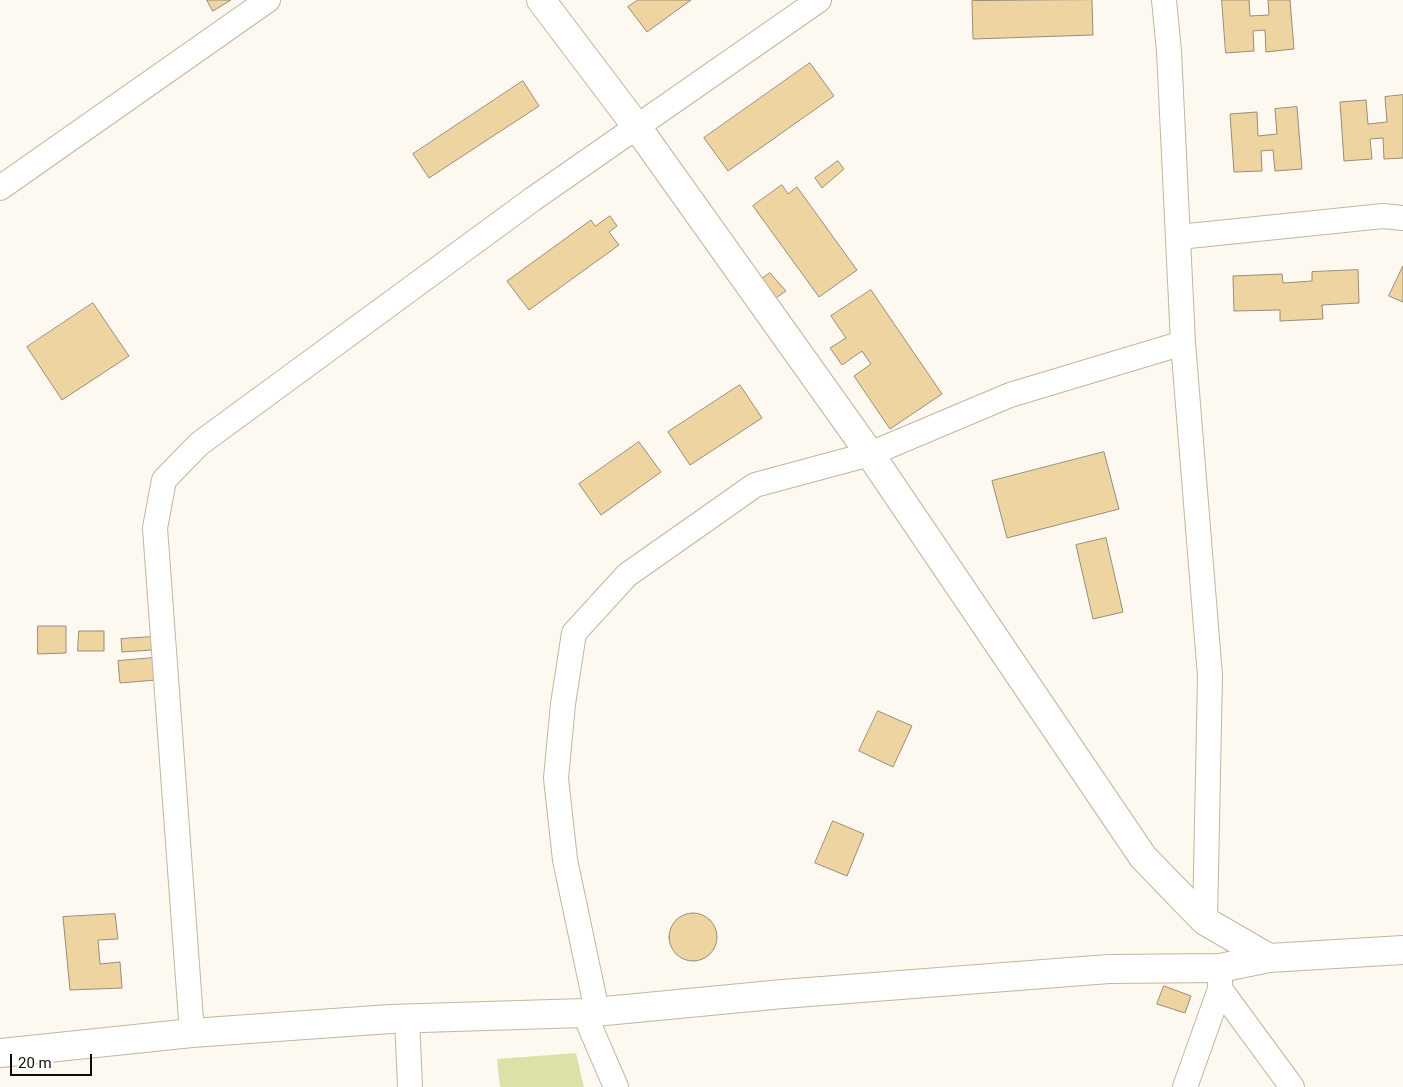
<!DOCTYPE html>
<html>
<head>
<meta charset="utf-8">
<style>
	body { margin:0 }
	#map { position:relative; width:1403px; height:1087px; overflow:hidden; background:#fef9f0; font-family:Roboto,sans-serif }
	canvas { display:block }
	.scale { position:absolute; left:10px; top:1054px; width:82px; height:22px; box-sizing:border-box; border:2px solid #110d06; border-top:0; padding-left:6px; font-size:15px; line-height:18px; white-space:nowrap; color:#110d06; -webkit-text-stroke:4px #fff; paint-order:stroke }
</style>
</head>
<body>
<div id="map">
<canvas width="1403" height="1087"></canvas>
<div class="scale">20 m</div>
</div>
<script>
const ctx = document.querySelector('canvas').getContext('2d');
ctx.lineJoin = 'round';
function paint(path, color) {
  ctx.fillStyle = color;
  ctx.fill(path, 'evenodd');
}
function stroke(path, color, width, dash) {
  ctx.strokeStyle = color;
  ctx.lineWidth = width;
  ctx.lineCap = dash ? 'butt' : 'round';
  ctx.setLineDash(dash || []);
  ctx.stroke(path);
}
const green = new Path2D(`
	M 576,1053 L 584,1087 L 500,1087 L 497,1059 Z`);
const building = new Path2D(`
	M 207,0 L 231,0 L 213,11 Z
	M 638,0 L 691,0 L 647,32 L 628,7 Z
	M 1092,0 L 1093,35 L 973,39 L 972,1 Z
	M 1222,0 L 1249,0 L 1250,16 L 1269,15 L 1268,0 L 1290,0 L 1294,49 L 1266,52 L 1265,30 L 1253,31 L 1254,51 L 1226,53 Z
	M 810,63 L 834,96 L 728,171 L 704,138 Z
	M 523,81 L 539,106 L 429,178 L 413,154 Z
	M 1403,95 L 1403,158 L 1384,159 L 1383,138 L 1370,139 L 1372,159 L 1344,161 L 1340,102 L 1366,100 L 1368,124 L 1387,122 L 1385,97 Z
	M 1297,107 L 1302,169 L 1275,171 L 1273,150 L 1261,151 L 1262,171 L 1234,172 L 1230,114 L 1257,112 L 1258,136 L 1277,134 L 1275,109 Z
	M 838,161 L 844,169 L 822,188 L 815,178 Z
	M 782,185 L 788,194 L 797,187 L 857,270 L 819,297 L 753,206 Z
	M 610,216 L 617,226 L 609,232 L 619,245 L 529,310 L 507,281 L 591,220 L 595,226 Z
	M 1403,266 L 1403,302 L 1389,296 Z
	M 1358,270 L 1359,303 L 1322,305 L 1323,319 L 1280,321 L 1280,310 L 1234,311 L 1233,276 L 1282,274 L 1283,283 L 1312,281 L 1312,272 Z
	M 770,273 L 786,291 L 773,300 L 759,281 Z
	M 871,290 L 942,394 L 890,429 L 854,376 L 871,364 L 862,351 L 842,365 L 830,348 L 846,338 L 831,316 Z
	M 93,303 L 129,356 L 62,400 L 27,347 Z
	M 740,385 L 762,418 L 690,465 L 668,432 Z
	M 639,442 L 661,472 L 601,515 L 579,484 Z
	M 1104,452 L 1119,509 L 1007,538 L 992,481 Z
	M 1106,538 L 1123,612 L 1093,619 L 1076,545 Z
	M 38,626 L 66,626 L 66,653 L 38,654 Z
	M 79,631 L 104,631 L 104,651 L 78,651 Z
	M 152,637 L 152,650 L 122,652 L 121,639 Z
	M 154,658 L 156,680 L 120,683 L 118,661 Z
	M 878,711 L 912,726 L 893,767 L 859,751 Z
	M 833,821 L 864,834 L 847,876 L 815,863 Z
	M669 937a24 24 0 1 1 48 0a24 24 0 1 1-48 0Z
	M 115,914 L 118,939 L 98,940 L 100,964 L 120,962 L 122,988 L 70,990 L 63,917 Z
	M 1164,986 L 1191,996 L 1185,1013 L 1157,1004 Z`);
const street = new Path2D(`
	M 1164,0 L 1169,51 L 1183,343 L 1210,676 L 1205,921
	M 0,188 L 268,0
	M 1179,237 L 1383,216 L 1403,218
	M 1220,989 L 1292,1087
	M 597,1011 L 565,860 L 556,778 L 563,704 L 574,633 L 627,575 L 755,485 L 870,454 L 1010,395 L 1183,343
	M 584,1013 L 616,1087
	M 407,1019 L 410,1087
	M 192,1033 L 155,528 L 164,480 L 199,444 L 533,199 L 819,0
	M 1185,1087 L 1220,989 L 1220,968`);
const secondary = new Path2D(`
	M 541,0 L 637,127 L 870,454 L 1143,857 L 1205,921 L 1269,958
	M 0,1053 L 192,1033 L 390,1019 L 584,1013 L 783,994 L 1109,969 L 1220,968 L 1269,958 L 1403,950`);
paint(green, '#dce1aa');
paint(building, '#eed4a1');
stroke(building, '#988d78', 1);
stroke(street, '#c1b6a0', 26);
stroke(secondary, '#c1b6a0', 30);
stroke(street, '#fff', 24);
stroke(secondary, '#fff', 28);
</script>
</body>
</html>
